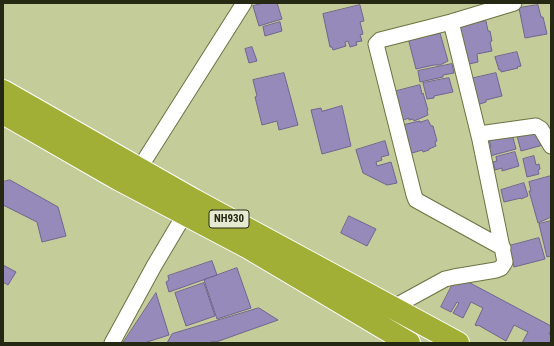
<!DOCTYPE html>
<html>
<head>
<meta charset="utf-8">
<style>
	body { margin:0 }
	#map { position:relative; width:554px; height:346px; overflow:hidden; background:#c4cc99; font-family:"Roboto Condensed",sans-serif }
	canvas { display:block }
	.frame { position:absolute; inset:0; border:4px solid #252813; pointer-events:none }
</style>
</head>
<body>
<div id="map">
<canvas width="554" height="346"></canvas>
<div class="frame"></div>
</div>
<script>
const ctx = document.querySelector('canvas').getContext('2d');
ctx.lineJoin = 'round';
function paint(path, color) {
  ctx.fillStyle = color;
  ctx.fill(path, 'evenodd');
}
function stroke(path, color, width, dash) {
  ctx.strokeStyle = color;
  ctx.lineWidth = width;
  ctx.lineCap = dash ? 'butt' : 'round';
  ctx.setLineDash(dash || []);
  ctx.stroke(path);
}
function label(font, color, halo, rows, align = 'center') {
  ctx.font = font + ' "Roboto Condensed",sans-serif';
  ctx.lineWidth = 4;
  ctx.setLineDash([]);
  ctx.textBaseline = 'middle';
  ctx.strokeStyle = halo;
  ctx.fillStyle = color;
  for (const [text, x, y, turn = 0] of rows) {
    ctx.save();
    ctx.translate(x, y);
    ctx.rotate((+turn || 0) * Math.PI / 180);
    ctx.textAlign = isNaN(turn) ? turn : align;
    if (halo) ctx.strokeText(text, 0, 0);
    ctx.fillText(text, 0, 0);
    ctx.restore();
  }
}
const building = new Path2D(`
	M 264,3 L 277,3 L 282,19 L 259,26 L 253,6 Z
	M 360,5 L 364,21 L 360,22 L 363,34 L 360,35 L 362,41 L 356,42 L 357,45 L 350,47 L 348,41 L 345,42 L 346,46 L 333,50 L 332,47 L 330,47 L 323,14 Z
	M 538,5 L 541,17 L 543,17 L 547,34 L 525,38 L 519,8 Z
	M 486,21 L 488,31 L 490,31 L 492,41 L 490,42 L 492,51 L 477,54 L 478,62 L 465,65 L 456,27 Z
	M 280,22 L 282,31 L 265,36 L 263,27 Z
	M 432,32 L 432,35 L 440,33 L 448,61 L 440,65 L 434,65 L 416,69 L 408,38 L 421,34 L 422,37 L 425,36 L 424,33 Z
	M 252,47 L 257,61 L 249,63 L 245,49 Z
	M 517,52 L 521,66 L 517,67 L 518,68 L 501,72 L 501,70 L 499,70 L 495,57 Z
	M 452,64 L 454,73 L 443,75 L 443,77 L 420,82 L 418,71 Z
	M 284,73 L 298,125 L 279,130 L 277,121 L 262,125 L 255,97 L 257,96 L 253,80 Z
	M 496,73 L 502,96 L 486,100 L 486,102 L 477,105 L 470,79 Z
	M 449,78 L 453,92 L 434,96 L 434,98 L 427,99 L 423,83 Z
	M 420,85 L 422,94 L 423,93 L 428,110 L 427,111 L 428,115 L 414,121 L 413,119 L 409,120 L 409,118 L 401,121 L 393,92 Z
	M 342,106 L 351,146 L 322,154 L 311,110 L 321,108 L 322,111 Z
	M 428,120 L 431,126 L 433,126 L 437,141 L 435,142 L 436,146 L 429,149 L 429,150 L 423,152 L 422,150 L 409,154 L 402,125 L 420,121 L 420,122 Z
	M 539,131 L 543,145 L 521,151 L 517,136 Z
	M 512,134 L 516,149 L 490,156 L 488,148 L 491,147 L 489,140 Z
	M 385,141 L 389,155 L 381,157 L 382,160 L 376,162 L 377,166 L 391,162 L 397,183 L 387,185 L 363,173 L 356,150 Z
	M 515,152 L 519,166 L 502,171 L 502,168 L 495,170 L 493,162 L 497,161 L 496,157 Z
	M 534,156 L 536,165 L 539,164 L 540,169 L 538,170 L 539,174 L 527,177 L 523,159 Z
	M 551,176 L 551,217 L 538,223 L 529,191 L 531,191 L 529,182 Z
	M 10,180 L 58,207 L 66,236 L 42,242 L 37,222 L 3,205 L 3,182 Z
	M 524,183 L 528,196 L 521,199 L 521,198 L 504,202 L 501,190 Z
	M 349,216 L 376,229 L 367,246 L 341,233 Z
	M 551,221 L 551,256 L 547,257 L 539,224 Z
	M 539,238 L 545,259 L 514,267 L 509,246 Z
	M 212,261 L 217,275 L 169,292 L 166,282 L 169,280 L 168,276 Z
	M 3,265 L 16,272 L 8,285 L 3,282 Z
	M 237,268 L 251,308 L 217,319 L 204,280 Z
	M 457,276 L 551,326 L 551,330 L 549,334 L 551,335 L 551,340 L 549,343 L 522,343 L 528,332 L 514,325 L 506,341 L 478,325 L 477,326 L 475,325 L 483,308 L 471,302 L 463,318 L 453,313 L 459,303 L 457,302 L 451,312 L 441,307 Z
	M 204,283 L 215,316 L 186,326 L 175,293 Z
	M 156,293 L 169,335 L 144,343 L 123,343 Z
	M 259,308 L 278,320 L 216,342 L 215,341 L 208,343 L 167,343 L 172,334 Z`);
const minor = new Path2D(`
	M 479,134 L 536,126 L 541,129 L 551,146
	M 139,169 L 244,3
	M 503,248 L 416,200 L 414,195 L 376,44 L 380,40 L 451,22 L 514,3
	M 392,308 L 445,279 L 454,277 L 496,270 L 501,268 L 505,262 L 480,140 L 451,22
	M 112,343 L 154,266 L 189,207`);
const highway = new Path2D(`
	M 3,91 L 194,200 L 458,343
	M 3,113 L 118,179 L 249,248 L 409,343`);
const shields = [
	[229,219,40]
];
const shieldNames = [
	["NH930",229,219]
];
paint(building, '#958ab9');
stroke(building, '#706491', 1);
stroke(minor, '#6c7343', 17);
stroke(highway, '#fff', 24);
stroke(minor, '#fff', 15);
stroke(highway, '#a1af36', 22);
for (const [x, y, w] of shields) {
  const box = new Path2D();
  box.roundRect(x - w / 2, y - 9, w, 18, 3);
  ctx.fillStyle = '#e5ead0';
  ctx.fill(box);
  stroke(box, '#252813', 1);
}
label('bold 11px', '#252813', null, shieldNames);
</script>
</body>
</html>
